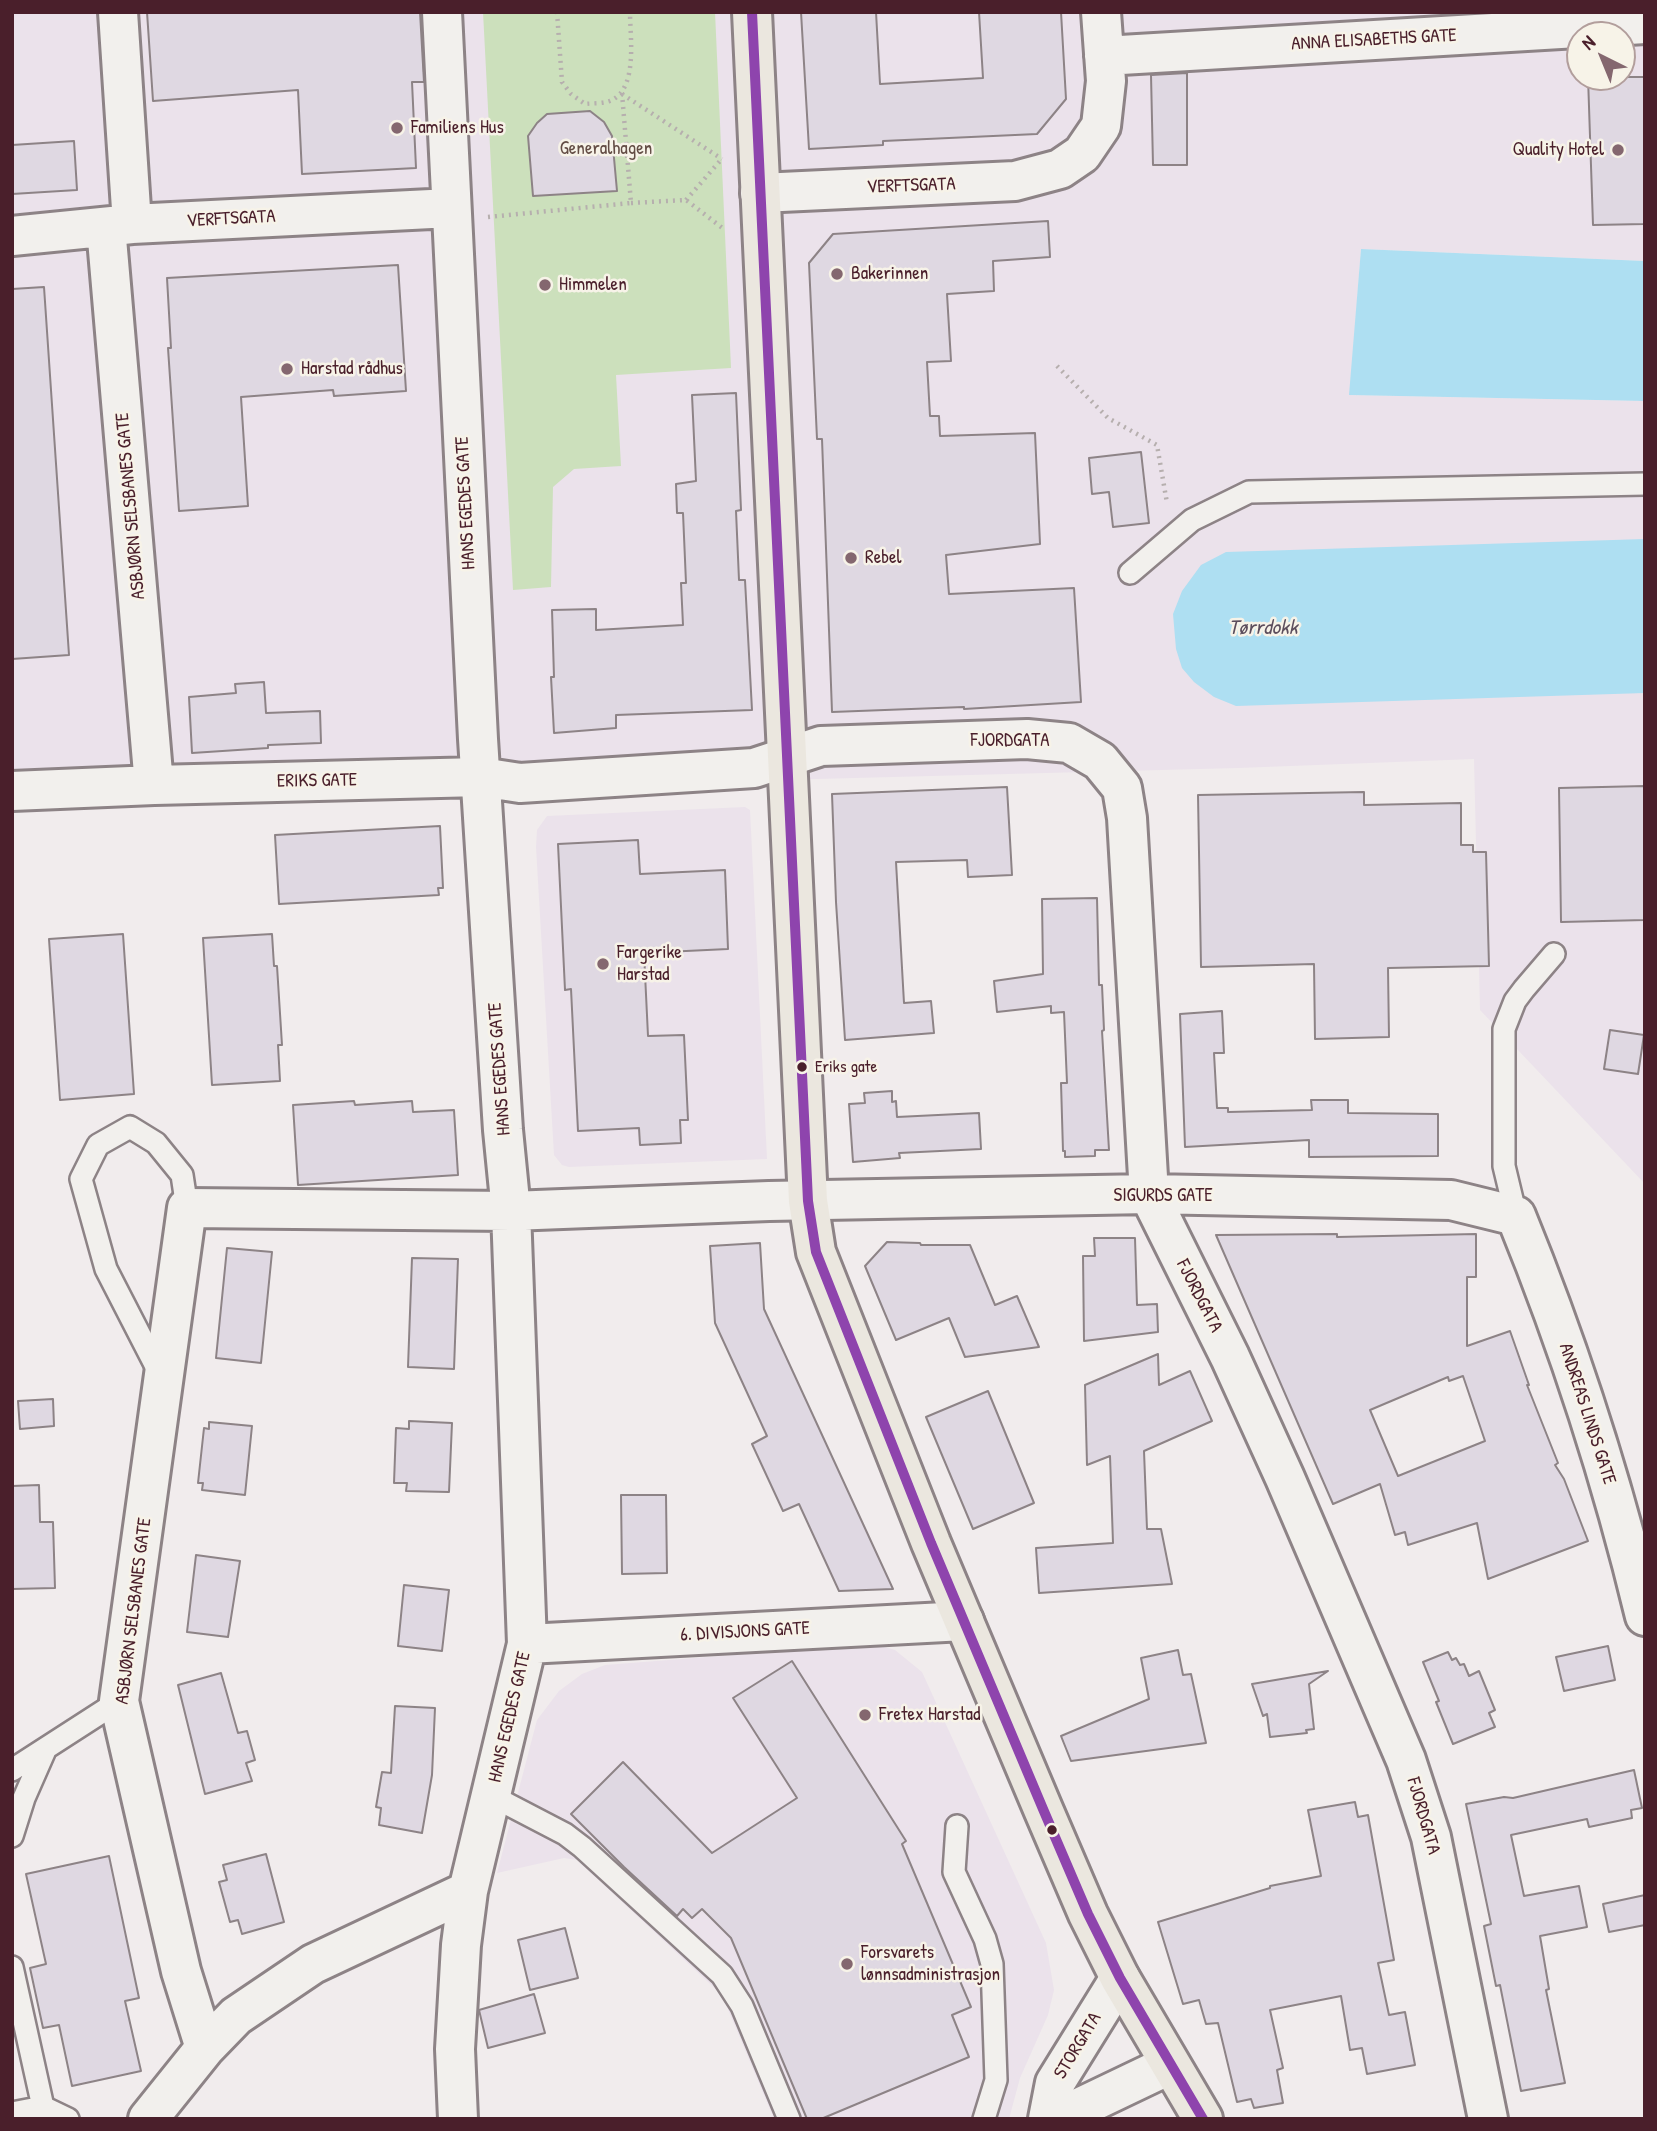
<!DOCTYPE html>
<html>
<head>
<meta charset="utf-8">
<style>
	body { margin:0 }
	#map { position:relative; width:1657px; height:2131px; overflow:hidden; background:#f1eced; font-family:"Patrick Hand",sans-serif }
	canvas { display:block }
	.frame { position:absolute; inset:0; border:14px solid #4a1f2b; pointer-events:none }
	.north { position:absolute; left:1566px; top:21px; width:70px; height:70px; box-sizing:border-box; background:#f7f3e8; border:2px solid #b29e9c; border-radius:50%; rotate:317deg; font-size:19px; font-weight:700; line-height:28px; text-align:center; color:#4a1f2b }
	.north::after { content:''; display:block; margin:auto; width:24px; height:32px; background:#84676f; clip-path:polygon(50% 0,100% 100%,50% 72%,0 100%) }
</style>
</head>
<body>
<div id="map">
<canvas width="1657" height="2131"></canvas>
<div class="frame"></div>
<div class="north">N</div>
</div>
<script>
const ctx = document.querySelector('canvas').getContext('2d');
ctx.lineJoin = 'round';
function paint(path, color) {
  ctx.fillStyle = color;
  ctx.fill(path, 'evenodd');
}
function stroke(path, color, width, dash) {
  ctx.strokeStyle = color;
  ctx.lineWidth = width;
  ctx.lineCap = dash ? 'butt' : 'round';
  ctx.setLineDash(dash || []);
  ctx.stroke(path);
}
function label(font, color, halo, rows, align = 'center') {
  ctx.font = font + ' "Patrick Hand",sans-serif';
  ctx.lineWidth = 5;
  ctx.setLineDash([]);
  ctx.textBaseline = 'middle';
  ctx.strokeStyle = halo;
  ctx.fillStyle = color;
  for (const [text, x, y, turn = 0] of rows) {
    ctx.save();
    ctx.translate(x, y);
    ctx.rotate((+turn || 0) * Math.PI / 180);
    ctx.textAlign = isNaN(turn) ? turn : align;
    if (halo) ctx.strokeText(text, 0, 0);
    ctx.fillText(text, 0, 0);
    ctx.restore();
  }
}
const built = new Path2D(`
	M 12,12 L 1645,12 L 1645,261 L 1361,249 L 1350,395 L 1645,401 L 1645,1184 L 1480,1010 L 1474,759 L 1238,768 L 12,800 ZM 1580,35 L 1622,35 L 1622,77 L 1580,77 Z
	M 745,807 L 750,810 L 767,1159 L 569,1167 L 562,1165 L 554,1155 L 536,847 L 537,830 L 547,816 Z
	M 874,1644 L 895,1650 L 922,1672 L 1046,1943 L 1054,1990 L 1048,2015 L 1020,2078 L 1009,2119 L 774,2119 L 722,1995 L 577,1860 L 564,1858 L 497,1873 L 537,1720 L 559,1691 L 582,1674 L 605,1665 Z`);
const green = new Path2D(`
	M 483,12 L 715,12 L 731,368 L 616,375 L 621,466 L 574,469 L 553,487 L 551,587 L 513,590 Z`);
const water = new Path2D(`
	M 1361,249 L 1645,261 L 1645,401 L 1349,395 Z
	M 1645,539 L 1645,693 L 1236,706 L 1214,697 L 1194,682 L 1182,668 L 1176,649 L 1173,614 L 1182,591 L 1201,565 L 1226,552 Z`);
const building = new Path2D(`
	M 147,12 L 420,12 L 424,82 L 412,82 L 416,168 L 302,174 L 298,90 L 153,101 Z
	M 801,12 L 876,12 L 880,84 L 983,78 L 979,12 L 1061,12 L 1066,99 L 1037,134 L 883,141 L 883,145 L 809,149 Z
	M 1187,73 L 1187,165 L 1153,165 L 1151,75 Z
	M 1588,77 L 1645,77 L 1645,224 L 1593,225 Z
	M 590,111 L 604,122 L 612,136 L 617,191 L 533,196 L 528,136 L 537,123 L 547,114 Z
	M 74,141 L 77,190 L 12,194 L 12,145 Z
	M 1048,221 L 1050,257 L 993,261 L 994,291 L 947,294 L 951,361 L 927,362 L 930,416 L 939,416 L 940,436 L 1035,433 L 1040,544 L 946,555 L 949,594 L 1074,588 L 1081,702 L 964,709 L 964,707 L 832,712 L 822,439 L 817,439 L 809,263 L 833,234 Z
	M 398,265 L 406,391 L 334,396 L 333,390 L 241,397 L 248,506 L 179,511 L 168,348 L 171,348 L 167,278 Z
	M 44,287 L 69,655 L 12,659 L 12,289 Z
	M 736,393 L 741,510 L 736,511 L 739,580 L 745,580 L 752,710 L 616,715 L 616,728 L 554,733 L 551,677 L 554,677 L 552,610 L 596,609 L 596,630 L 683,625 L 681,583 L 686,583 L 683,513 L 677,513 L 676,484 L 696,481 L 692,395 Z
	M 1141,452 L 1149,523 L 1113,527 L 1109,492 L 1092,494 L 1089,458 Z
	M 264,682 L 266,713 L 320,711 L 321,743 L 268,745 L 268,748 L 192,753 L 189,697 L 236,693 L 235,684 Z
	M 1645,786 L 1645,920 L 1561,922 L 1559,788 Z
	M 1007,787 L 1012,875 L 968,877 L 967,860 L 896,862 L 904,1003 L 931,1001 L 934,1033 L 845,1040 L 836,902 L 832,794 Z
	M 1364,792 L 1364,805 L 1461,803 L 1461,845 L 1473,845 L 1473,852 L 1486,852 L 1489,966 L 1388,968 L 1389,1037 L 1315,1039 L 1314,964 L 1201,967 L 1198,795 Z
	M 440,826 L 443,888 L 438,888 L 439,895 L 279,904 L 275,835 Z
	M 638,840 L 640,874 L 725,870 L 728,949 L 644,953 L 648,1036 L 684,1035 L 688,1120 L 680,1120 L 681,1143 L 640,1145 L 639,1128 L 578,1131 L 571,989 L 565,990 L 558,844 Z
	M 1097,898 L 1099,985 L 1102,985 L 1104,1030 L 1102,1031 L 1109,1150 L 1095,1150 L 1095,1156 L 1065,1157 L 1065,1151 L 1063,1151 L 1061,1083 L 1067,1083 L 1064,1012 L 1051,1013 L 1051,1006 L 997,1012 L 994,981 L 1043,974 L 1042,899 Z
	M 123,934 L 134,1094 L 60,1100 L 49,939 Z
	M 272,934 L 274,966 L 277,966 L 282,1045 L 278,1045 L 280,1081 L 212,1085 L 203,938 Z
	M 1222,1011 L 1224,1053 L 1214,1053 L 1217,1108 L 1228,1108 L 1228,1112 L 1312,1110 L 1311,1100 L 1348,1100 L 1348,1113 L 1438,1114 L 1438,1156 L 1309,1157 L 1309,1140 L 1185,1147 L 1180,1014 Z
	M 1610,1030 L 1644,1035 L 1638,1074 L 1604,1069 Z
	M 892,1091 L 892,1102 L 896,1101 L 897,1117 L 979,1113 L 981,1149 L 899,1153 L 900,1158 L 853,1162 L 849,1104 L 865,1103 L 864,1093 Z
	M 354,1101 L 355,1105 L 412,1101 L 413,1112 L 454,1110 L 458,1175 L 298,1185 L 293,1105 Z
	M 1337,1234 L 1337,1237 L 1476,1234 L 1476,1277 L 1467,1277 L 1467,1346 L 1510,1331 L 1529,1385 L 1527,1385 L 1558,1463 L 1555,1465 L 1564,1479 L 1588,1541 L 1488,1579 L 1477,1523 L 1408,1545 L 1405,1532 L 1395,1535 L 1380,1484 L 1333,1504 L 1216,1235 ZM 1463,1376 L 1485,1441 L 1398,1476 L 1370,1410 L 1448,1377 L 1449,1381 Z
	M 1094,1238 L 1135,1238 L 1137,1305 L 1157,1304 L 1158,1332 L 1084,1341 L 1083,1256 L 1095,1256 Z
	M 887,1242 L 920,1243 L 921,1245 L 970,1245 L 995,1305 L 1017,1296 L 1039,1347 L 965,1357 L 949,1318 L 896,1340 L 865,1266 Z
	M 760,1243 L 764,1309 L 893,1589 L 839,1591 L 799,1504 L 783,1511 L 752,1444 L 767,1436 L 715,1323 L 710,1246 Z
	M 227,1248 L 272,1252 L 261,1363 L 216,1358 Z
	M 412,1258 L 458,1259 L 454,1369 L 408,1367 Z
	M 1158,1354 L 1159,1385 L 1190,1371 L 1212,1421 L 1144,1451 L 1147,1529 L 1161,1529 L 1172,1584 L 1039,1593 L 1036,1548 L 1113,1543 L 1110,1456 L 1087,1465 L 1085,1385 Z
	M 988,1391 L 1034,1503 L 973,1529 L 926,1417 Z
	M 53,1399 L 54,1426 L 20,1429 L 18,1401 Z
	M 409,1421 L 452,1423 L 449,1492 L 406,1491 L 407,1483 L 394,1483 L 396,1428 L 409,1429 Z
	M 209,1422 L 252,1426 L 245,1495 L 202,1490 L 203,1483 L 198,1483 L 204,1428 L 209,1429 Z
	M 39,1485 L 40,1522 L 53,1522 L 55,1588 L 12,1589 L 12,1486 Z
	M 621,1495 L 666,1495 L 667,1573 L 622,1574 Z
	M 196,1555 L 240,1561 L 228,1637 L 187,1632 Z
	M 404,1585 L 449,1590 L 442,1651 L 398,1646 Z
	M 1608,1646 L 1615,1680 L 1564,1691 L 1556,1657 Z
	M 1178,1650 L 1183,1675 L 1191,1674 L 1206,1743 L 1071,1761 L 1061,1736 L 1149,1699 L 1141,1658 Z
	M 1448,1652 L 1452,1660 L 1456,1658 L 1460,1665 L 1464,1664 L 1469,1676 L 1479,1671 L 1495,1710 L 1489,1713 L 1495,1727 L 1453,1744 L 1436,1702 L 1439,1701 L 1423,1662 Z
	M 792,1661 L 906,1841 L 902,1844 L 971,2007 L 952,2015 L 969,2057 L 821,2119 L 807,2119 L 731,1938 L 702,1909 L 692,1918 L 683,1909 L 677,1916 L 624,1867 L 571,1814 L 623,1762 L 712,1853 L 797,1798 L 733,1698 Z
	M 1328,1671 L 1309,1684 L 1314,1729 L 1306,1730 L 1307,1733 L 1270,1737 L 1267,1714 L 1263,1716 L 1252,1684 Z
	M 221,1673 L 238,1733 L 247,1731 L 255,1760 L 246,1763 L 252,1781 L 205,1794 L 178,1685 Z
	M 395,1706 L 435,1708 L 432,1775 L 422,1833 L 379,1825 L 381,1808 L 376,1807 L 382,1772 L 391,1773 Z
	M 1634,1770 L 1642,1808 L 1631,1810 L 1632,1818 L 1589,1827 L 1587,1819 L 1511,1835 L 1524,1896 L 1579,1886 L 1587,1927 L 1540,1936 L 1549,1989 L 1546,1990 L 1565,2083 L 1521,2091 L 1500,1985 L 1496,1986 L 1484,1926 L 1491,1924 L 1466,1804 L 1504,1797 L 1513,1798 Z
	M 1355,1802 L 1358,1817 L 1368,1815 L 1394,1960 L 1378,1963 L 1389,2015 L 1405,2012 L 1415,2065 L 1367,2074 L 1362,2048 L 1350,2050 L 1341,1996 L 1270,2010 L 1283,2068 L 1277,2070 L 1283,2103 L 1254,2108 L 1251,2099 L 1237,2102 L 1218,2023 L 1206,2024 L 1199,2000 L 1183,2004 L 1158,1922 L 1270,1888 L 1270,1886 L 1321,1876 L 1308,1810 Z
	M 266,1854 L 284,1922 L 242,1934 L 238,1920 L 230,1922 L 219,1882 L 227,1880 L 223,1865 Z
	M 109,1856 L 139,1998 L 125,2001 L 141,2071 L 72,2086 L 59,2025 L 43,2028 L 30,1968 L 46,1964 L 26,1874 Z
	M 1645,1895 L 1645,1925 L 1609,1932 L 1603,1904 Z
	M 565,1928 L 578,1978 L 530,1990 L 518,1940 Z
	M 534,1994 L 545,2033 L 488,2048 L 479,2010 Z`);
const path = new Path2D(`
	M 557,12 L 562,82 L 571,94 L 585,104 C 593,103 604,104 612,100 C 638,87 630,37 630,12
	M 622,94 L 722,159
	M 686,200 L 720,161
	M 631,203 L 686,200 L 725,230
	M 488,217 L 631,203 L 622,93
	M 1057,366 L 1108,418 L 1157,445 L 1167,503`);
const service = new Path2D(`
	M 1130,573 L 1192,520 L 1249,492 L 1645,484
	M 1516,1216 L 1504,1166 L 1504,1029 L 1515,1001 L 1524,989 L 1554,954
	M 161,1376 L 106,1269 L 81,1179 L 98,1145 L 130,1127 L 156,1143 L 182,1175 L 187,1208
	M 12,1770 L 119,1701
	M 492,1796 L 565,1834 L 582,1847 L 722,1975 L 742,2006 L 789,2119
	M 957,1826 L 954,1872 L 985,1939 L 992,1964 L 996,2080 L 984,2119
	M 12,1836 L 24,1798 L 46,1748
	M 12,1967 L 43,2107
	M 12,2113 L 43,2107 L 68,2119`);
const minor = new Path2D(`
	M 118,12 L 132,224
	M 442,12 L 478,739 L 503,1130 L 511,1211 L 527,1644 L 468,1891 L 461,1945 L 455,2049 L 458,2119
	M 1104,56 L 1645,24
	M 760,193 L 1015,181 L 1060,169 L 1082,154 L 1101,126 L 1106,81 L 1101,12
	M 106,227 L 154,785
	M 12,236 L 132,224 L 451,208
	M 12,791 L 154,785 L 481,777 L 520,783 L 754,768 L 821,746 L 1027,739 L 1069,743 L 1100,761 L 1122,788 L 1127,818 L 1149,1194 L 1230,1357 L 1285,1478 L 1406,1760 L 1431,1837 L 1488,2119
	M 527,1644 L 964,1621
	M 205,2048 L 181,1971 L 119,1701 L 187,1208 L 511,1211 L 769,1201 L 1149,1194 L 1451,1200 L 1516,1216 C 1569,1346 1612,1479 1645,1616
	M 148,2119 L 205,2048 L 236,2016 L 313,1964 L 468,1891`);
const tertiary = new Path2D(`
	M 1048,2119 L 1055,2083 L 1120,1978
	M 1063,2119 L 1077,2109 L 1169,2065`);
const trunk = new Path2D(`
	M 752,12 L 808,1201 L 816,1252 L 931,1543 L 1043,1809 L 1088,1914 L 1120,1978 L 1203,2119`);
const bus1 = new Path2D(`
	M 752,12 L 808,1201 L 816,1252 L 931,1543 L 1043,1809 L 1088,1914 L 1120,1978 L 1203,2119`);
const markers = [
	[397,128,7,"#84676f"],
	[1618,150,7,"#84676f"],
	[837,274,7,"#84676f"],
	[545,285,7,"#84676f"],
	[287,369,7,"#84676f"],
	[851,558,7,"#84676f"],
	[603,964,7,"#84676f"],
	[802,1067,6,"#4a1f2b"],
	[865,1715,7,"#84676f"],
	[1052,1830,6,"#4a1f2b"],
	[847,1964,7,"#84676f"]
];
const busNames = [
	["Eriks gate",815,1067]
];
const streetNames = [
	["ANNA ELISABETHS GATE",1374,40,-3],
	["VERFTSGATA",911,186,-2],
	["VERFTSGATA",231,219,-3],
	["HANS EGEDES GATE",466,503,-93],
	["ASBJØRN SELSBANES GATE",131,506,-95],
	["FJORDGATA",1010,741],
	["ERIKS GATE",317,781,-1],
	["HANS EGEDES GATE",500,1069,-94],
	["SIGURDS GATE",1163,1196],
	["FJORDGATA",1199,1296,63],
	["ANDREAS LINDS GATE",1587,1414,72],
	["ASBJØRN SELSBANES GATE",134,1611,-83],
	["6. DIVISJONS GATE",745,1632,-3],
	["HANS EGEDES GATE",510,1717,-77],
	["FJORDGATA",1423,1816,74],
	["STORGATA",1078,2046,-59]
];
const poiNames = [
	["Familiens Hus",411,128],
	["Quality Hotel",1604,150,"right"],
	["Bakerinnen",851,274],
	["Himmelen",559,285],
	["Harstad rådhus",301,369],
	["Rebel",865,558],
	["Fargerike",617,953],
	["Harstad",617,975],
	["Fretex Harstad",879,1715],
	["Forsvarets",861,1953],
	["lønnsadministrasjon",861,1975]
];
const parkNames = [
	["Generalhagen",606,149]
];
const waterNames = [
	["Tørrdokk",1263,628]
];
paint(built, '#ebe2eb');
paint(green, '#cce0bc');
paint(water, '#aedff2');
paint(building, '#dfd8e2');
stroke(building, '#8d8386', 2);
stroke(service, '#8d8386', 26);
stroke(minor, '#8d8386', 44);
stroke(tertiary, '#8d8386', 44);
stroke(trunk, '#8d8386', 44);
stroke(path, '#b6afae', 4.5, [2, 5]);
stroke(service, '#f2f0ed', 21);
stroke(minor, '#f2f0ed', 38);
stroke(tertiary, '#f2f0ed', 38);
stroke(trunk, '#ebe7df', 38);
stroke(bus1, '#8e44ad', 10);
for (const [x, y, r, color] of markers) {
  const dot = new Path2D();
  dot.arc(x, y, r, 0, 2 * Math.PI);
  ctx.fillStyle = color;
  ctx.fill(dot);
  stroke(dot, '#f7f3e8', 2.5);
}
label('17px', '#4a1f2b', '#f7f3e8', busNames, 'left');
label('19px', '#4a1f2b', '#f7f3e8', streetNames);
label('19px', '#4a1f2b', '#f7f3e8', poiNames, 'left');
label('19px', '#634d45', '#f7f3e8', parkNames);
label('italic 21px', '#5c4e5d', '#f7f3e8', waterNames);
</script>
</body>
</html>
